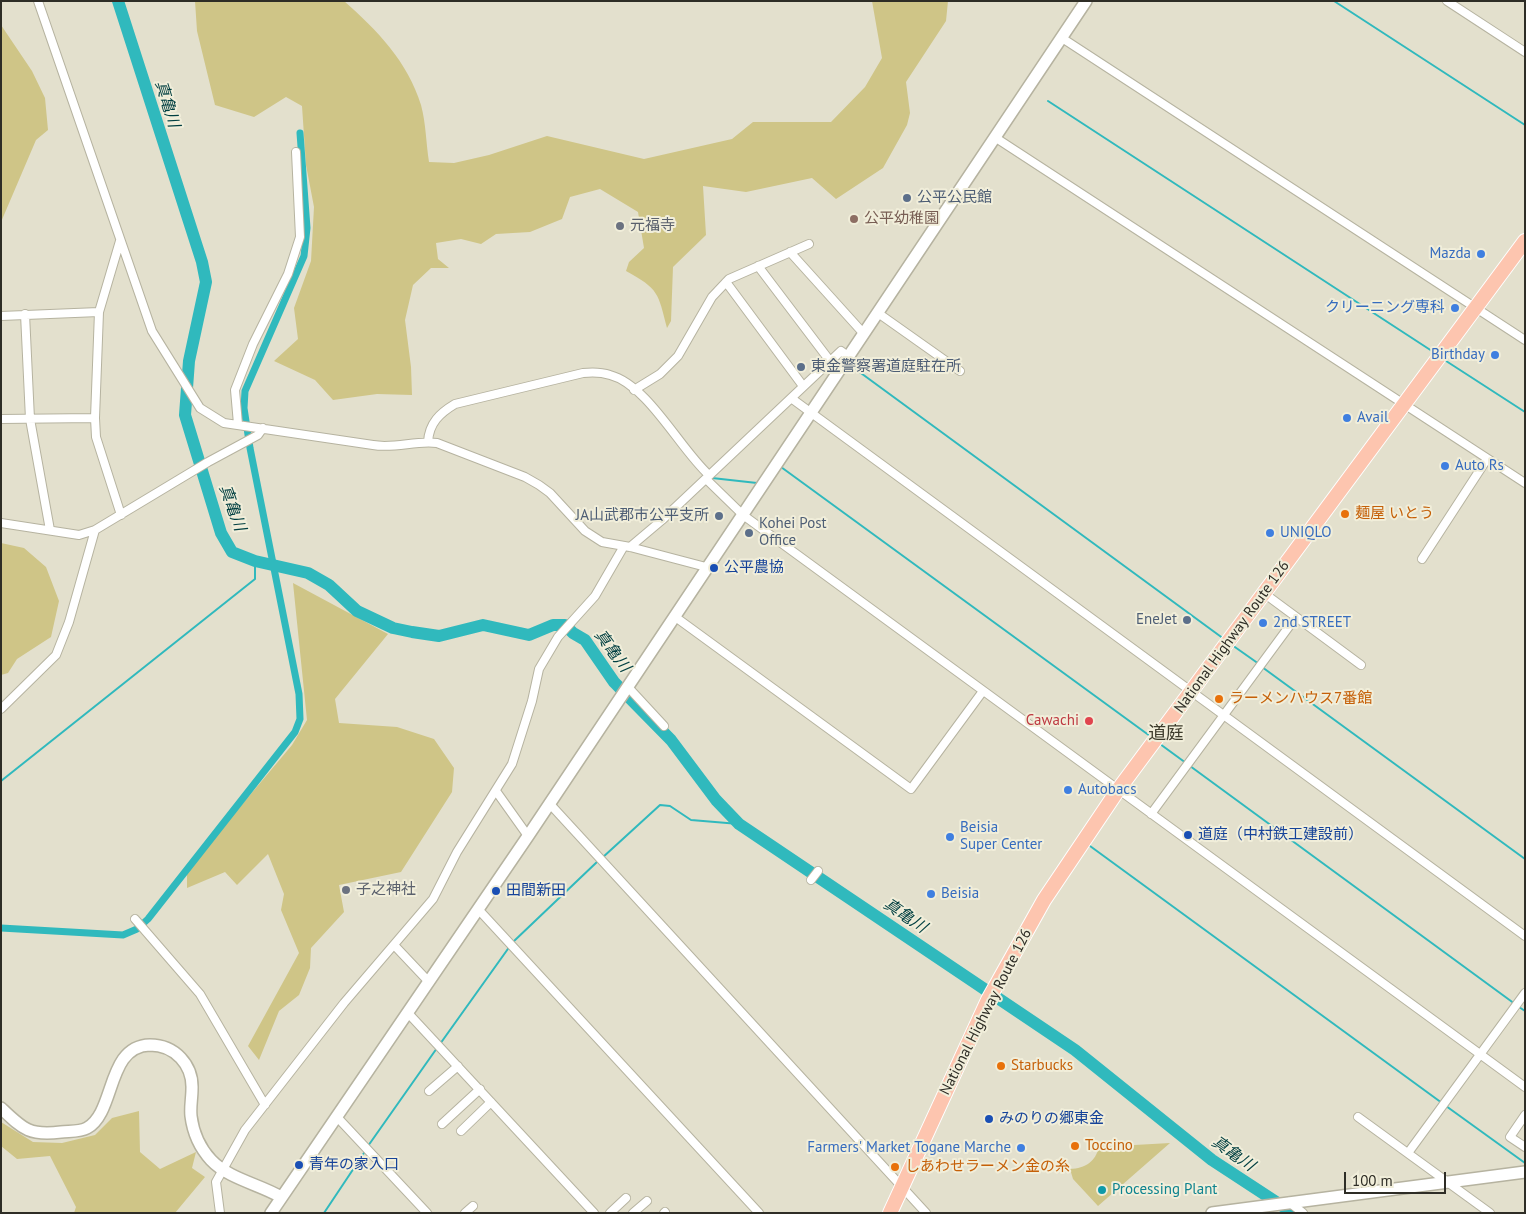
<!DOCTYPE html>
<html>
<head>
<meta charset="utf-8">
<style>
	body { margin:0 }
	#map { position:relative; width:1526px; height:1214px; overflow:hidden; background:#e3e0cd; font-family:"PT Sans",sans-serif }
	canvas { display:block }
	.frame { position:absolute; inset:0; border:2px solid #2e2d26; pointer-events:none }
	.scale { position:absolute; left:1344px; top:1172px; width:102px; height:22px; box-sizing:border-box; border:2px solid #2e2d26; border-top:0; padding-left:6px; font-size:15px; line-height:18px; white-space:nowrap; color:#2e2d26; -webkit-text-stroke:4px #f1eeda; paint-order:stroke }
</style>
</head>
<body>
<div id="map">
<canvas width="1526" height="1214"></canvas>
<div class="frame"></div>
<div class="scale">100 m</div>
</div>
<script>
const ctx = document.querySelector('canvas').getContext('2d');
ctx.lineJoin = 'round';
function paint(path, color) {
  ctx.fillStyle = color;
  ctx.fill(path, 'evenodd');
}
function stroke(path, color, width, dash) {
  ctx.strokeStyle = color;
  ctx.lineWidth = width;
  ctx.lineCap = dash ? 'butt' : 'round';
  ctx.setLineDash(dash || []);
  ctx.stroke(path);
}
function label(font, color, halo, rows, align = 'center') {
  ctx.font = font + ' "PT Sans","Noto Sans JP",sans-serif';
  ctx.lineWidth = 4;
  ctx.setLineDash([]);
  ctx.textBaseline = 'middle';
  ctx.strokeStyle = halo;
  ctx.fillStyle = color;
  for (const [text, x, y, turn = 0] of rows) {
    ctx.save();
    ctx.translate(x, y);
    ctx.rotate((+turn || 0) * Math.PI / 180);
    ctx.textAlign = isNaN(turn) ? turn : align;
    if (halo) ctx.strokeText(text, 0, 0);
    ctx.fillText(text, 0, 0);
    ctx.restore();
  }
}
const green = new Path2D(`
	M 195,1 L 344,1 C 377,30 408,62 421,105 C 426,123 426,144 429,162 L 454,163 L 489,155 L 547,136 L 644,159 L 732,139 L 753,122 L 831,122 L 865,87 L 882,58 L 872,1 L 948,1 L 946,21 L 906,82 L 910,113 L 907,125 L 883,168 L 836,199 L 812,178 L 746,192 L 703,186 L 706,235 L 673,267 L 671,321 L 667,328 C 658,293 659,289 626,271 L 629,262 L 644,248 L 638,212 L 600,189 L 570,197 L 562,219 L 530,232 L 496,234 L 481,244 L 461,239 L 436,243 L 438,259 L 449,268 L 431,268 L 413,285 L 405,320 L 411,367 L 412,395 L 377,394 L 333,400 L 315,380 L 274,361 L 298,339 L 294,308 L 311,261 L 314,207 L 306,165 L 302,106 L 286,97 L 254,117 L 215,105 L 197,31 Z
	M 1,25 L 32,71 L 45,98 L 48,130 L 36,140 L 1,222 Z
	M 1,543 L 24,548 L 46,567 L 59,601 L 51,637 L 17,659 L 8,673 L 1,675 Z
	M 293,583 L 388,634 L 335,699 L 339,723 L 397,727 L 434,739 L 454,768 L 452,792 L 401,872 L 339,885 L 344,912 L 311,948 L 310,968 L 299,995 L 279,1011 L 259,1060 L 248,1046 L 299,953 L 281,910 L 284,894 L 268,854 L 237,885 L 225,872 L 187,888 L 187,870 L 292,745 L 307,720 Z
	M 139,1111 L 140,1152 L 160,1169 L 196,1152 L 192,1168 L 205,1177 L 175,1213 L 74,1213 L 76,1207 L 50,1156 L 17,1159 L 1,1146 L 1,1122 L 33,1142 L 62,1143 L 95,1135 L 112,1118 Z
	M 1170,1143 L 1098,1206 L 1073,1179 L 1070,1169 C 1086,1168 1095,1162 1099,1147 Z`);
const stream = new Path2D(`
	M 1334,1 L 1525,125
	M 1048,101 L 1435,353
	M 1443,359 L 1525,412
	M 849,367 L 854,368 L 1224,639
	M 781,467 L 1150,736
	M 712,478 L 757,483
	M 1232,645 L 1259,664
	M 1262,667 L 1525,859
	M 1160,744 L 1186,763
	M 1190,766 L 1515,1004
	M 1,781 L 255,579 L 255,561
	M 1090,846 L 1442,1103
	M 602,858 L 660,805 L 670,806 L 691,820 L 739,824
	M 513,942 L 598,861
	M 1519,1007 L 1525,1011
	M 440,1044 L 510,946
	M 1446,1106 L 1525,1163
	M 368,1146 L 437,1048
	M 324,1213 L 366,1150`);
const canal = new Path2D(`
	M 1,928 L 123,935 L 137,929 L 148,919 L 295,732 L 300,719 L 299,694 L 250,448 L 244,408 L 245,391 L 304,256 L 307,228 L 300,133`);
const river = new Path2D(`
	M 118,1 L 202,262 L 206,282 L 189,361 L 185,415 L 221,533 L 232,552 L 255,561 L 308,573 L 329,585 L 357,611 L 393,628 L 412,632 L 439,636 L 483,625 L 529,635 L 553,625 L 565,625 L 573,633 L 585,640 L 614,682 L 671,740 L 716,800 L 739,824 L 1075,1050 L 1212,1160 L 1293,1213`);
const street = new Path2D(`
	M 38,1 L 152,331 L 200,408 L 224,423 L 373,445 C 395,449 416,440 437,443 L 525,477 L 539,485 L 550,493 L 585,531 L 602,542 L 630,547 L 706,567
	M 1447,1 L 1525,52
	M 1062,38 L 1525,340
	M 996,138 L 1525,483
	M 120,241 L 99,312 L 95,418 L 96,437 L 121,515
	M 790,252 L 864,334
	M 758,266 L 830,361
	M 726,282 L 803,386
	M 878,313 L 960,371
	M 25,314 L 30,419 L 50,530
	M 1,316 L 99,312
	M 634,390 L 660,374 L 678,356 L 712,297 L 729,279 L 809,244
	M 791,398 L 1525,936
	M 1,419 L 95,418
	M 238,424 L 235,390 L 253,344 L 288,274 L 300,237 L 296,152
	M 428,442 C 429,423 440,413 455,404 L 583,373 C 592,372 601,372 610,375 C 648,385 680,449 709,475
	M 706,479 L 743,515 L 1525,1087
	M 1,523 L 79,535 L 95,530 L 208,462 L 258,435 L 263,428
	M 630,547 L 662,520 L 841,351 L 849,357
	M 1422,559 L 1487,459
	M 1265,594 L 1361,665
	M 674,616 L 911,789 L 983,691
	M 627,686 L 664,726
	M 1,709 L 56,655 L 69,622 L 95,530
	M 496,791 L 528,836
	M 549,803 L 926,1213
	M 1151,814 L 1296,617
	M 811,880 L 818,871
	M 478,909 L 759,1213
	M 135,919 L 200,994 L 265,1105
	M 394,945 L 429,982
	M 408,1013 L 594,1213
	M 429,1091 L 458,1066
	M 1525,1115 L 1510,1137 L 1525,1147
	M 337,1117 L 427,1213
	M 1358,1117 L 1490,1213
	M 442,1124 L 480,1089
	M 461,1131 L 491,1102
	M 1408,1153 L 1525,993
	M 1289,1202 L 1303,1213
	M 220,1213 L 216,1182 L 245,1130 L 344,1003 L 433,899 L 457,852 L 512,764 L 532,701 L 539,669 L 558,637 L 595,596 L 624,546
	M 465,1213 L 473,1206
	M 610,1213 L 626,1198
	M 633,1213 L 647,1201
	M 664,1213 L 665,1212`);
const secondary = new Path2D(`
	M 1,1108 C 23,1129 29,1136 61,1132 C 69,1131 80,1132 87,1128 C 116,1112 106,1046 150,1045 C 175,1045 193,1065 192,1089 C 192,1098 190,1107 191,1116 C 193,1132 200,1148 211,1160 C 229,1179 259,1184 281,1197
	M 271,1213 L 528,836 L 1086,1
	M 1212,1213 L 1525,1172`);
const highway = new Path2D(`
	M 890,1213 L 988,1000 L 1044,900 L 1118,790 L 1525,241`);
const markers = [
	[907,198,5,"#5c6f8a"],
	[854,219,5,"#8d6e63"],
	[620,226,5,"#6b7280"],
	[1481,254,5,"#3f7fe0"],
	[1455,308,5,"#3f7fe0"],
	[1495,355,5,"#3f7fe0"],
	[801,367,5,"#5c6f8a"],
	[1347,418,5,"#3f7fe0"],
	[1445,466,5,"#3f7fe0"],
	[1345,514,5,"#e8710a"],
	[719,516,5,"#5c6f8a"],
	[749,533,5,"#5c6f8a"],
	[1270,533,5,"#3f7fe0"],
	[714,568,5,"#1a4fb4"],
	[1187,620,5,"#5c6f8a"],
	[1263,623,5,"#3f7fe0"],
	[1219,699,5,"#e8710a"],
	[1089,721,5,"#e0444e"],
	[1068,790,5,"#3f7fe0"],
	[1188,835,5,"#1a4fb4"],
	[950,837,5,"#3f7fe0"],
	[346,890,5,"#6b7280"],
	[496,891,5,"#1a4fb4"],
	[931,894,5,"#3f7fe0"],
	[1001,1066,5,"#e8710a"],
	[989,1119,5,"#1a4fb4"],
	[1075,1146,5,"#e8710a"],
	[1021,1148,5,"#3f7fe0"],
	[299,1165,5,"#1a4fb4"],
	[895,1167,5,"#e8710a"],
	[1102,1190,5,"#0f9aa8"]
];
const serviceNames = [
	["公平公民館",917,198],
	["東金警察署道庭駐在所",811,367],
	["JA山武郡市公平支所",709,516,"right"],
	["Kohei Post",759,524],
	["Office",759,541],
	["EneJet",1177,620,"right"]
];
const educationNames = [
	["公平幼稚園",864,219]
];
const worshipNames = [
	["元福寺",630,226],
	["子之神社",356,890]
];
const shopNames = [
	["Mazda",1471,254,"right"],
	["クリーニング専科",1445,308,"right"],
	["Birthday",1485,355,"right"],
	["Avail",1357,418],
	["Auto Rs",1455,466],
	["UNIQLO",1280,533],
	["2nd STREET",1273,623],
	["Autobacs",1078,790],
	["Beisia",960,828],
	["Super Center",960,845],
	["Beisia",941,894],
	["Farmers' Market Togane Marche",1011,1148,"right"]
];
const foodNames = [
	["麺屋 いとう",1355,514],
	["ラーメンハウス7番館",1229,699],
	["Starbucks",1011,1066],
	["Toccino",1085,1146],
	["しあわせラーメン金の糸",905,1167]
];
const transitNames = [
	["公平農協",724,568],
	["道庭（中村鉄工建設前）",1198,835],
	["田間新田",506,891],
	["みのりの郷東金",999,1119],
	["青年の家入口",309,1165]
];
const streetNames = [
	["National Highway Route 126",1232,637,-54],
	["National Highway Route 126",986,1012,-63]
];
const healthNames = [
	["Cawachi",1079,721]
];
const cultureNames = [
	["Processing Plant",1112,1190]
];
const waterNames = [
	["真亀川",167,104,73],
	["真亀川",232,508,70],
	["真亀川",612,651,53],
	["真亀川",905,916,34],
	["真亀川",1233,1154,35]
];
const quarterNames = [
	["道庭",1166,734]
];
paint(green, '#cfc587');
stroke(stream, '#30b9bd', 2);
stroke(canal, '#30b9bd', 7);
stroke(river, '#30b9bd', 12);
stroke(street, '#b6b3a0', 10);
stroke(secondary, '#b6b3a0', 14);
stroke(highway, '#fff', 16);
stroke(street, '#fff', 8);
stroke(secondary, '#fff', 11);
stroke(highway, '#fdc5af', 14);
for (const [x, y, r, color] of markers) {
  const dot = new Path2D();
  dot.arc(x, y, r, 0, 2 * Math.PI);
  ctx.fillStyle = color;
  ctx.fill(dot);
  stroke(dot, '#f1eeda', 2);
}
label('15px', '#4e5e75', '#f1eeda', serviceNames, 'left');
label('15px', '#785e54', '#f1eeda', educationNames, 'left');
label('15px', '#5b616d', '#f1eeda', worshipNames, 'left');
label('15px', '#366cbe', '#f1eeda', shopNames, 'left');
label('15px', '#c56008', '#f1eeda', foodNames, 'left');
label('15px', '#164399', '#f1eeda', transitNames, 'left');
label('15px', '#2e2d26', '#f1eeda', streetNames);
label('15px', '#be3a42', '#f1eeda', healthNames, 'right');
label('15px', '#0d838f', '#f1eeda', cultureNames, 'left');
label('italic 16px', '#003f41', '#f1eeda', waterNames);
label('18px', '#3e3c2c', '#f1eeda', quarterNames);
</script>
</body>
</html>
